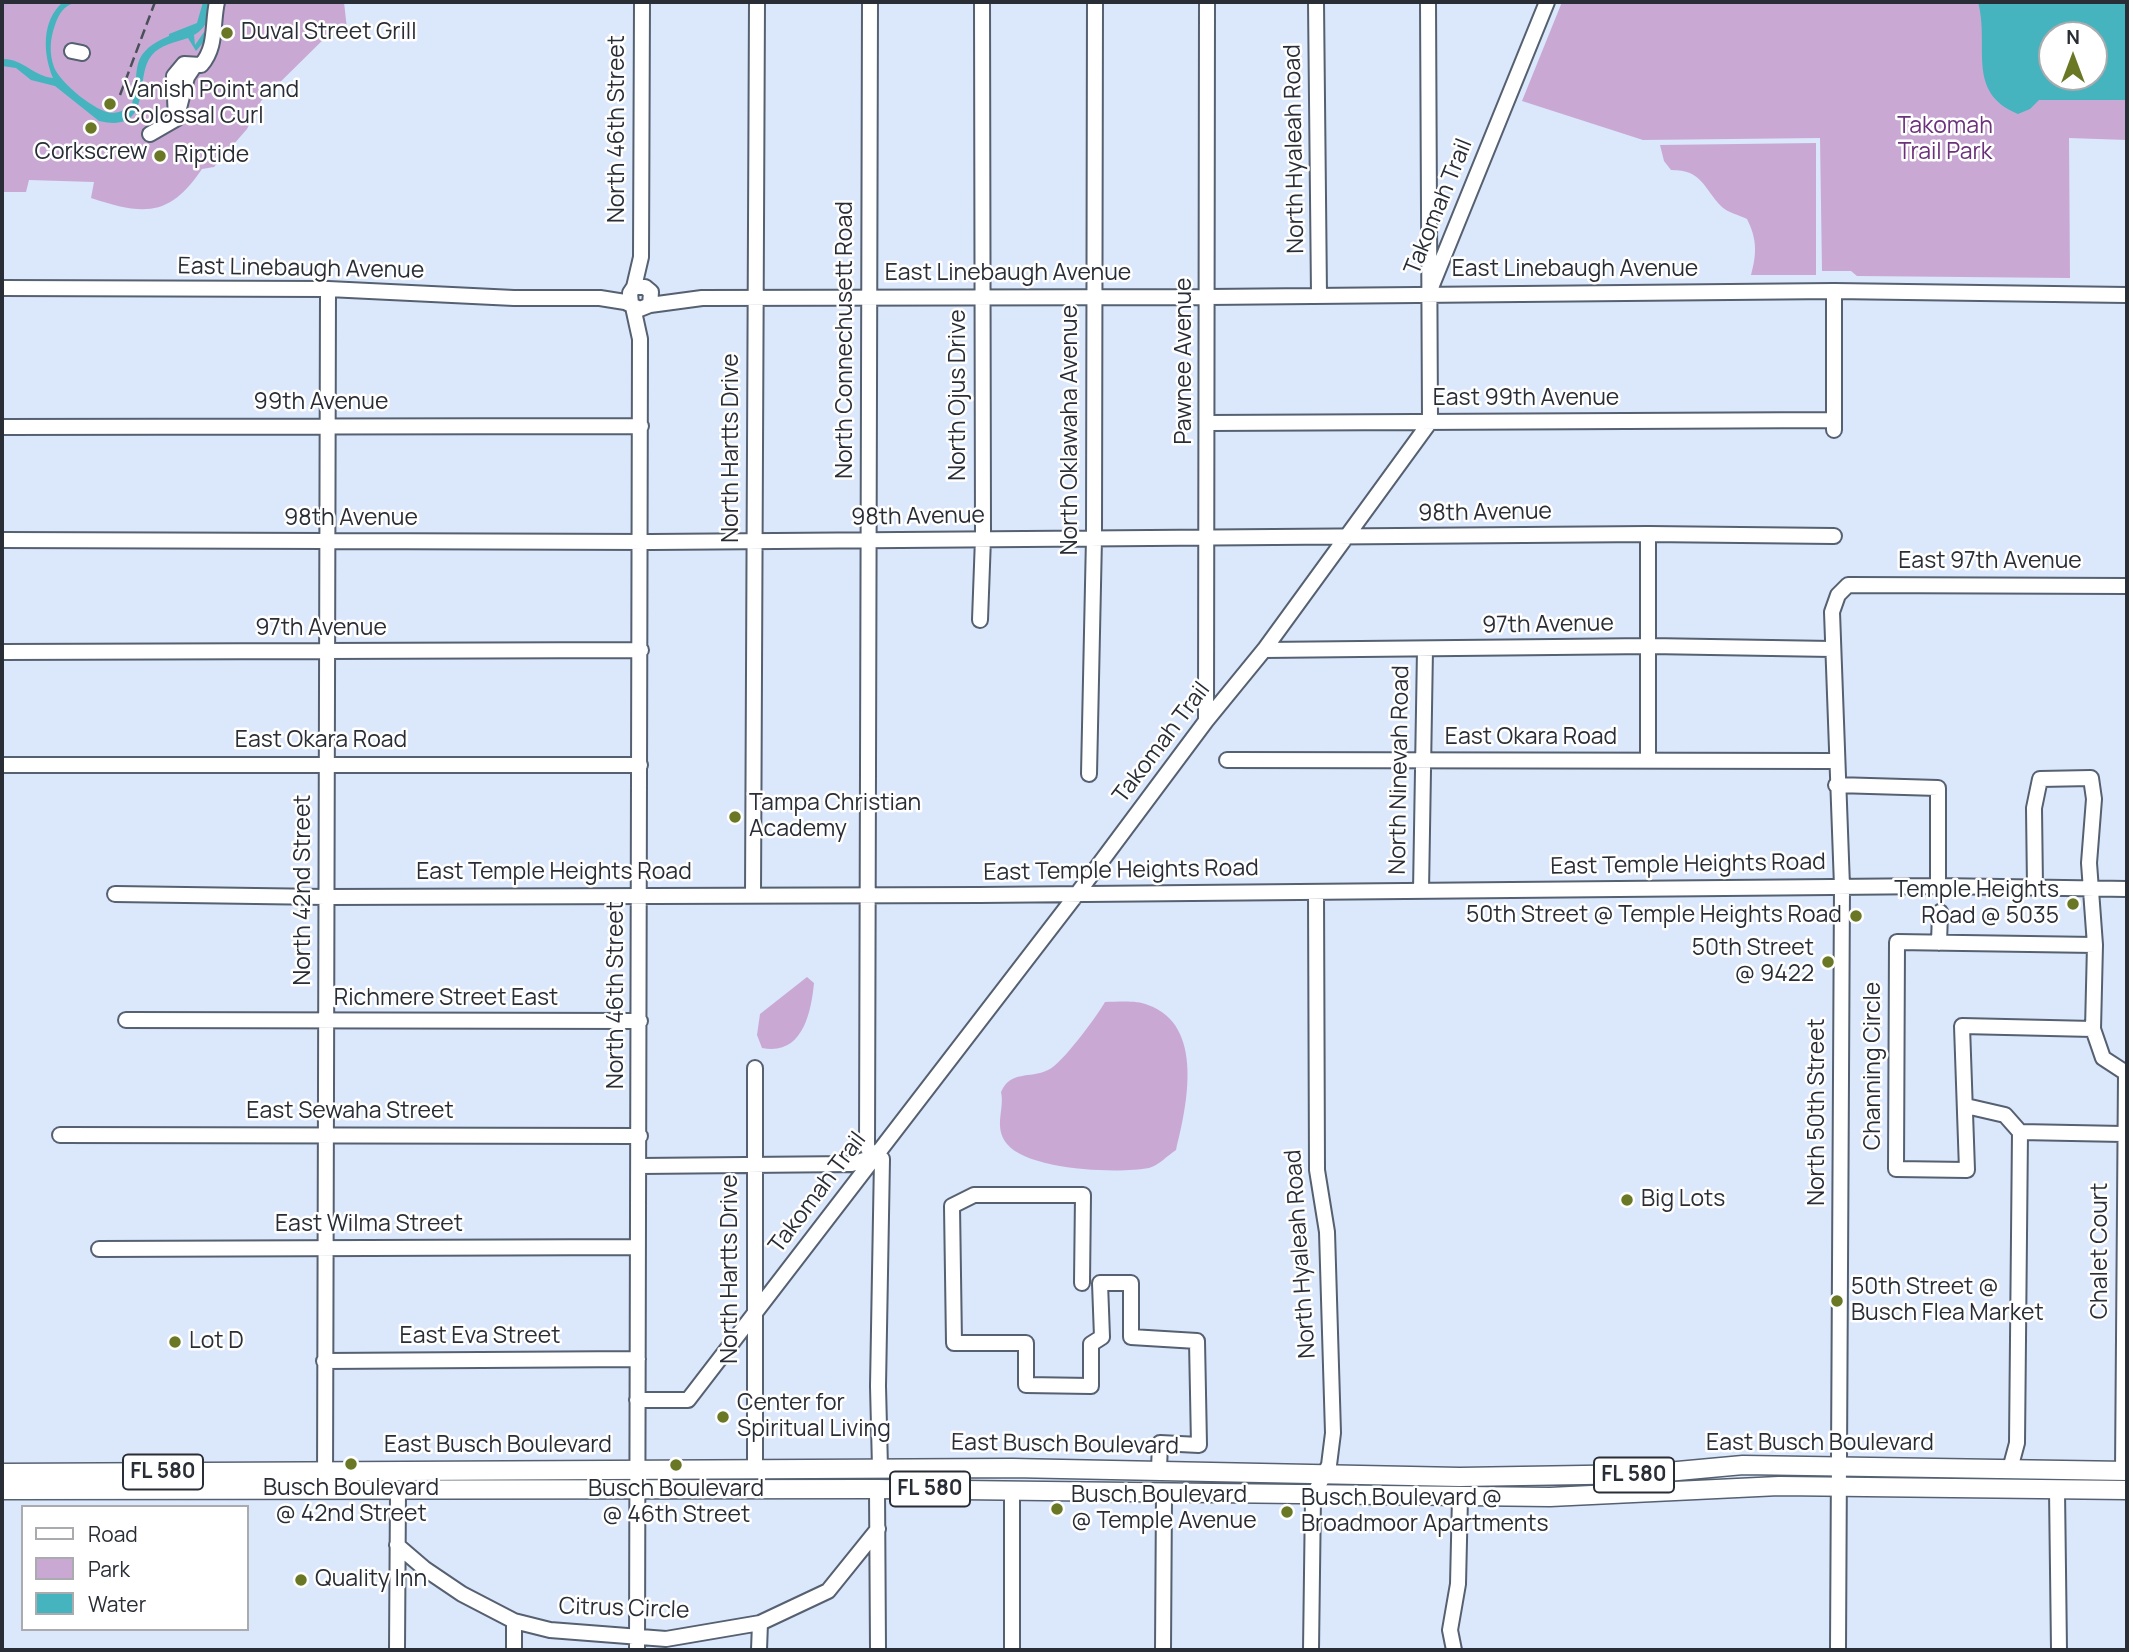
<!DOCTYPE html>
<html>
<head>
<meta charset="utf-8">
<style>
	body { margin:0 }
	#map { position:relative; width:2129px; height:1652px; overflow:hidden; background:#dbe7fb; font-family:Manrope,sans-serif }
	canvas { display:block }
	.frame { position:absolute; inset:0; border:4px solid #292d35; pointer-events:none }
	.legend { position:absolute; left:21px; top:1505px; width:228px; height:126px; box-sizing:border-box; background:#fff; border:2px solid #a9abae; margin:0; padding:9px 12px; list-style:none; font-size:21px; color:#292d35 }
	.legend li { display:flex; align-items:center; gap:14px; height:35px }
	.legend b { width:35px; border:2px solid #a9abae }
	.north { position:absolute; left:2038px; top:21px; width:70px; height:70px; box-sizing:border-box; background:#fff; border:2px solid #a9abae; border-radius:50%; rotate:0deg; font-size:19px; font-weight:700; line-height:28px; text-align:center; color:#292d35 }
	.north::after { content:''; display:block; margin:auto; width:24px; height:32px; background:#6a7724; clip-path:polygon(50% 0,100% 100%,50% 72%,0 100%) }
</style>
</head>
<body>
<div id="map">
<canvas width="2129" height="1652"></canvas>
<div class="frame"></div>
<ul class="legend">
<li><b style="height:9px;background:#fff"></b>Road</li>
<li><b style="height:19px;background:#c9a9d3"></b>Park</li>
<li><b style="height:19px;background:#45b4be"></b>Water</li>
</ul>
<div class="north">N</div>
</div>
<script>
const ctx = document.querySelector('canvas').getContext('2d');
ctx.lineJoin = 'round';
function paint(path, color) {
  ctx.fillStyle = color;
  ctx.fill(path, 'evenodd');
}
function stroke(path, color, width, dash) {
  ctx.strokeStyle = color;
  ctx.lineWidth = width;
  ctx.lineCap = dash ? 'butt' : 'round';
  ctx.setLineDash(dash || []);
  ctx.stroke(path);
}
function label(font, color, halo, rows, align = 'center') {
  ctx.font = font + ' Manrope,sans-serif';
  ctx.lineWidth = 5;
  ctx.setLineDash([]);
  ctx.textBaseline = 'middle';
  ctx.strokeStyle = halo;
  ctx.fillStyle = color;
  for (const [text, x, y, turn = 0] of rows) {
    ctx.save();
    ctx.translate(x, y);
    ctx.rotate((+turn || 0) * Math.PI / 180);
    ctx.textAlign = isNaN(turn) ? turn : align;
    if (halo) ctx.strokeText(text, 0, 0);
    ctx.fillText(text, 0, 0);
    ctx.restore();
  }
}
const green = new Path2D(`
	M 2,2 L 344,2 L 347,29 L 332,31 L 261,101 L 247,129 L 214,167 L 202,169 C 169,218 143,215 91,198 L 94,182 L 29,180 L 26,192 L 2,192 Z
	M 1562,2 L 2127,2 L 2127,140 L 2069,138 L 2070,278 L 1857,276 L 1851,271 L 1822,271 L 1820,138 L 1643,140 L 1522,101 ZM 2052,35 L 2094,35 L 2094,77 L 2052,77 Z
	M 1816,143 L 1816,275 L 1751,275 C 1757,253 1757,239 1747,219 C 1739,215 1727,212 1722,207 C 1703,188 1703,170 1671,170 L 1664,161 L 1660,145 Z
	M 807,977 L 814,983 C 811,1014 802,1056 762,1048 L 757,1035 L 760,1014 Z
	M 1105,1002 C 1118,1002 1136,1000 1148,1005 C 1205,1025 1187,1106 1176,1150 C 1168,1155 1158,1166 1149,1168 C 1117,1174 1028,1170 1007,1144 C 993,1127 1005,1109 1001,1092 C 1011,1070 1029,1079 1048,1070 C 1062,1064 1097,1016 1105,1002 Z`);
const water = new Path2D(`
	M 63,2 L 76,2 C 64,6 59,13 55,25 C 50,39 49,53 54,67 C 60,83 96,112 112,113 C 120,113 126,109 132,104 C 142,72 125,55 169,36 L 169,34 L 197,23 L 203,2 L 210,2 C 209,17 208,27 194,35 L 195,45 L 204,32 L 207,38 L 196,51 L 188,38 C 176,42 160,45 152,55 C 133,77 155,134 99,121 L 55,86 L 31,80 L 16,68 L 2,66 L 2,59 C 22,58 33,76 53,78 C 43,54 41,21 63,2 Z
	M 1978,2 L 2127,2 L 2127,100 L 2039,100 L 2030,109 L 2018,114 C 1965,92 1990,46 1978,2 ZM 2094,35 L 2094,77 L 2052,77 L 2052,35 Z`);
const minor = new Path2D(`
	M 870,2 L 867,1146 L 872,1157
	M 1316,2 L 1319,295
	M 72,51 L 82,53
	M 178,112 L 187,77 L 195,65
	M 150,134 L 176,119 L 174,76 L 184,64 L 201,65 C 217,47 212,24 217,2
	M 1432,285 L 1547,2
	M 634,287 L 641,257 L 642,2
	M 2,288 L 328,289 L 514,298 L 600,298 L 625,302 L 640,309 L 650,305 L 651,292 L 645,287 L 634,287 L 630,293 L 631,304
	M 1834,291 L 1834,430
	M 650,305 L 702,298 L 1208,297 L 1834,291 L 2127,295
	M 633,307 L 640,339 L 637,1650
	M 1208,423 L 1834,420
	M 2,427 L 641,426
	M 1648,534 L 1648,760
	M 2,540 L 651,542 L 1648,534 L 1834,536
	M 980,620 L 983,538 L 982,2
	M 1264,650 L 1650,646 L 1832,649
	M 2,652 L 641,650
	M 1206,721 L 1207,2
	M 1227,760 L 1835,761
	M 2,765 L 640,765
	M 1089,774 L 1094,538 L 1095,2
	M 1836,785 L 1938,788 L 1938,886
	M 2035,887 L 2034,808 L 2040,779 L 2091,778 L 2094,799 L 2089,863 L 2095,945
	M 1421,891 L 1425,649
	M 115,894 L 326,897 L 979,895 L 1938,886 L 2127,889
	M 753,895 L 757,2
	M 1939,943 L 1940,912
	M 126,1020 L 640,1021
	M 2093,1029 L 1962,1026 L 1967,1170 L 1896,1169 L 1897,942 L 2095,945 L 2093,1029 L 2103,1058 L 2126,1073 L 2123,1471
	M 1966,1106 L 2005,1115 L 2020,1132 L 2017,1443 L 2010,1469
	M 2020,1132 L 2123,1134
	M 60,1135 L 640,1136
	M 872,1157 L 882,1159 L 878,1386 L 880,1468
	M 640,1166 L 852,1164 L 872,1157
	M 99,1249 L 638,1247
	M 1082,1283 L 1083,1195 L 974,1195 L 952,1206 L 954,1343 L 1026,1343 L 1026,1385 L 1091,1386 L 1091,1344 L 1102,1337 L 1100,1283 L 1131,1283 L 1131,1337 L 1197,1341 L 1199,1445 L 1160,1443 L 1159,1469
	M 324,1361 L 638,1359
	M 637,1400 L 688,1400 L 1077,894 L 1206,721 L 1264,650 L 1430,422 L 1428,2
	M 755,1470 L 755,1068
	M 325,1482 L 328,289
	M 877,1489 L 878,1650
	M 2057,1490 L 2059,1650
	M 397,1545 L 425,1569 L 462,1594 L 514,1621 L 550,1630 L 666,1639 L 760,1623 L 828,1591 L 878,1529
	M 514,1621 L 514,1650
	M 397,1650 L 398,1490
	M 759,1650 L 760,1623
	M 1012,1650 L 1012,1490
	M 1163,1650 L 1164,1494
	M 1311,1650 L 1313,1496 L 1329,1465 L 1333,1433 L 1327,1232 L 1317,1170 L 1316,892
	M 1454,1650 L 1450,1630 L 1458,1584 L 1460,1497
	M 1838,1650 L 1842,886 L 1832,612 L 1838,595 L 1848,585 L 2127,586`);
const major = new Path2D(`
	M 2,1473 L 1012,1468 L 1460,1477 L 1645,1474 L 1743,1465 L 2127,1471
	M 2,1490 L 877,1489 L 1550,1497 L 1779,1486 L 2127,1490`);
const rail = new Path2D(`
	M 120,95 L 155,2`);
const markers = [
	[227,33,7,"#6a7724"],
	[110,104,7,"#6a7724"],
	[91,128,7,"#6a7724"],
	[160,156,7,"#6a7724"],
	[735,817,7,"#6a7724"],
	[2073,904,7,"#6a7724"],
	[1856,916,7,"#6a7724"],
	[1828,962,7,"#6a7724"],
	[1627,1200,7,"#6a7724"],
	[1837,1301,7,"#6a7724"],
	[175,1342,7,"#6a7724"],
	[723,1417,7,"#6a7724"],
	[351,1464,7,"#6a7724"],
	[676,1465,7,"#6a7724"],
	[1057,1509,7,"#6a7724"],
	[1287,1512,7,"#6a7724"],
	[301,1580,7,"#6a7724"]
];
const shields = [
	[163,1472,80],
	[1634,1475,80],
	[930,1489,80]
];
const shieldNames = [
	["FL 580",163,1472],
	["FL 580",1634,1475],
	["FL 580",930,1489]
];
const poiNames = [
	["Duval Street Grill",241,33],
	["Vanish Point and",124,91],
	["Colossal Curl",124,117],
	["Corkscrew",91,153,"center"],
	["Riptide",174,156],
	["Tampa Christian",749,804],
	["Academy",749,830],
	["Temple Heights",2059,891,"right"],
	["Road @ 5035",2059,917,"right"],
	["50th Street @ Temple Heights Road",1842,916,"right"],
	["50th Street",1814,949,"right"],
	["@ 9422",1814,975,"right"],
	["Big Lots",1641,1200],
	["50th Street @",1851,1288],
	["Busch Flea Market",1851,1314],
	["Lot D",189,1342],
	["Center for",737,1404],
	["Spiritual Living",737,1430],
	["Busch Boulevard",351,1489,"center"],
	["@ 42nd Street",351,1515,"center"],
	["Busch Boulevard",676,1490,"center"],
	["@ 46th Street",676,1516,"center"],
	["Busch Boulevard",1071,1496],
	["@ Temple Avenue",1071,1522],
	["Busch Boulevard @",1301,1499],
	["Broadmoor Apartments",1301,1525],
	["Quality Inn",315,1580]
];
const parkNames = [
	["Takomah",1945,127],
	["Trail Park",1945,153]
];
const streetNames = [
	["North 46th Street",618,129,-90],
	["North Hyaleah Road",1295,149,-91],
	["Takomah Trail",1439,207,-68],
	["East Linebaugh Avenue",301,269,1],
	["East Linebaugh Avenue",1575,270],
	["East Linebaugh Avenue",1008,274],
	["North Connechusett Road",846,340,-90],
	["Pawnee Avenue",1185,361,-90],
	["North Ojus Drive",959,395,-90],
	["East 99th Avenue",1526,399],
	["99th Avenue",321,403],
	["North Oklawaha Avenue",1071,430,-90],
	["North Hartts Drive",732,448,-90],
	["98th Avenue",1485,513,-1],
	["98th Avenue",918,517,-1],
	["98th Avenue",351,519],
	["East 97th Avenue",1990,562],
	["97th Avenue",1548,625,-1],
	["97th Avenue",321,629],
	["East Okara Road",1531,738],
	["East Okara Road",321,741],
	["Takomah Trail",1162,743,-53],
	["North Ninevah Road",1400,770,-89],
	["East Temple Heights Road",1688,865,-1],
	["East Temple Heights Road",1121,871,-1],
	["East Temple Heights Road",554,873],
	["North 42nd Street",304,890,-90],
	["North 46th Street",617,995,-90],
	["Richmere Street East",446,999],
	["Channing Circle",1874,1066,-90],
	["East Sewaha Street",350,1112],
	["North 50th Street",1818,1112,-90],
	["Takomah Trail",818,1193,-53],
	["East Wilma Street",369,1225],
	["Chalet Court",2101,1251,-90],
	["North Hyaleah Road",1301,1254,-94],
	["North Hartts Drive",731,1269,-90],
	["East Eva Street",480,1337],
	["East Busch Boulevard",1820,1444],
	["East Busch Boulevard",1065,1445,1],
	["East Busch Boulevard",498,1446],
	["Citrus Circle",624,1609,2]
];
paint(green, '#c9a9d3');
paint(water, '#45b4be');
stroke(minor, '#556071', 18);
stroke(major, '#556071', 21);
stroke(minor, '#fff', 14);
stroke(major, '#fff', 18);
stroke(rail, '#4a505a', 2.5, [10, 5]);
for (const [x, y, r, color] of markers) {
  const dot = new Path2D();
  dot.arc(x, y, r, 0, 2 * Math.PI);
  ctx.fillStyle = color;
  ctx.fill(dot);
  stroke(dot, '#fff', 2.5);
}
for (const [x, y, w] of shields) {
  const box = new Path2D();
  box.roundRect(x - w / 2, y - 17.5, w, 35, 5);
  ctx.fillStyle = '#fff';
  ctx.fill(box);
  stroke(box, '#292d35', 2);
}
label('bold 21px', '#292d35', null, shieldNames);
label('23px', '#292d35', '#fff', poiNames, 'left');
label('23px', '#6b327b', '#fff', parkNames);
label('23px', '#292d35', '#fff', streetNames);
</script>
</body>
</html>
